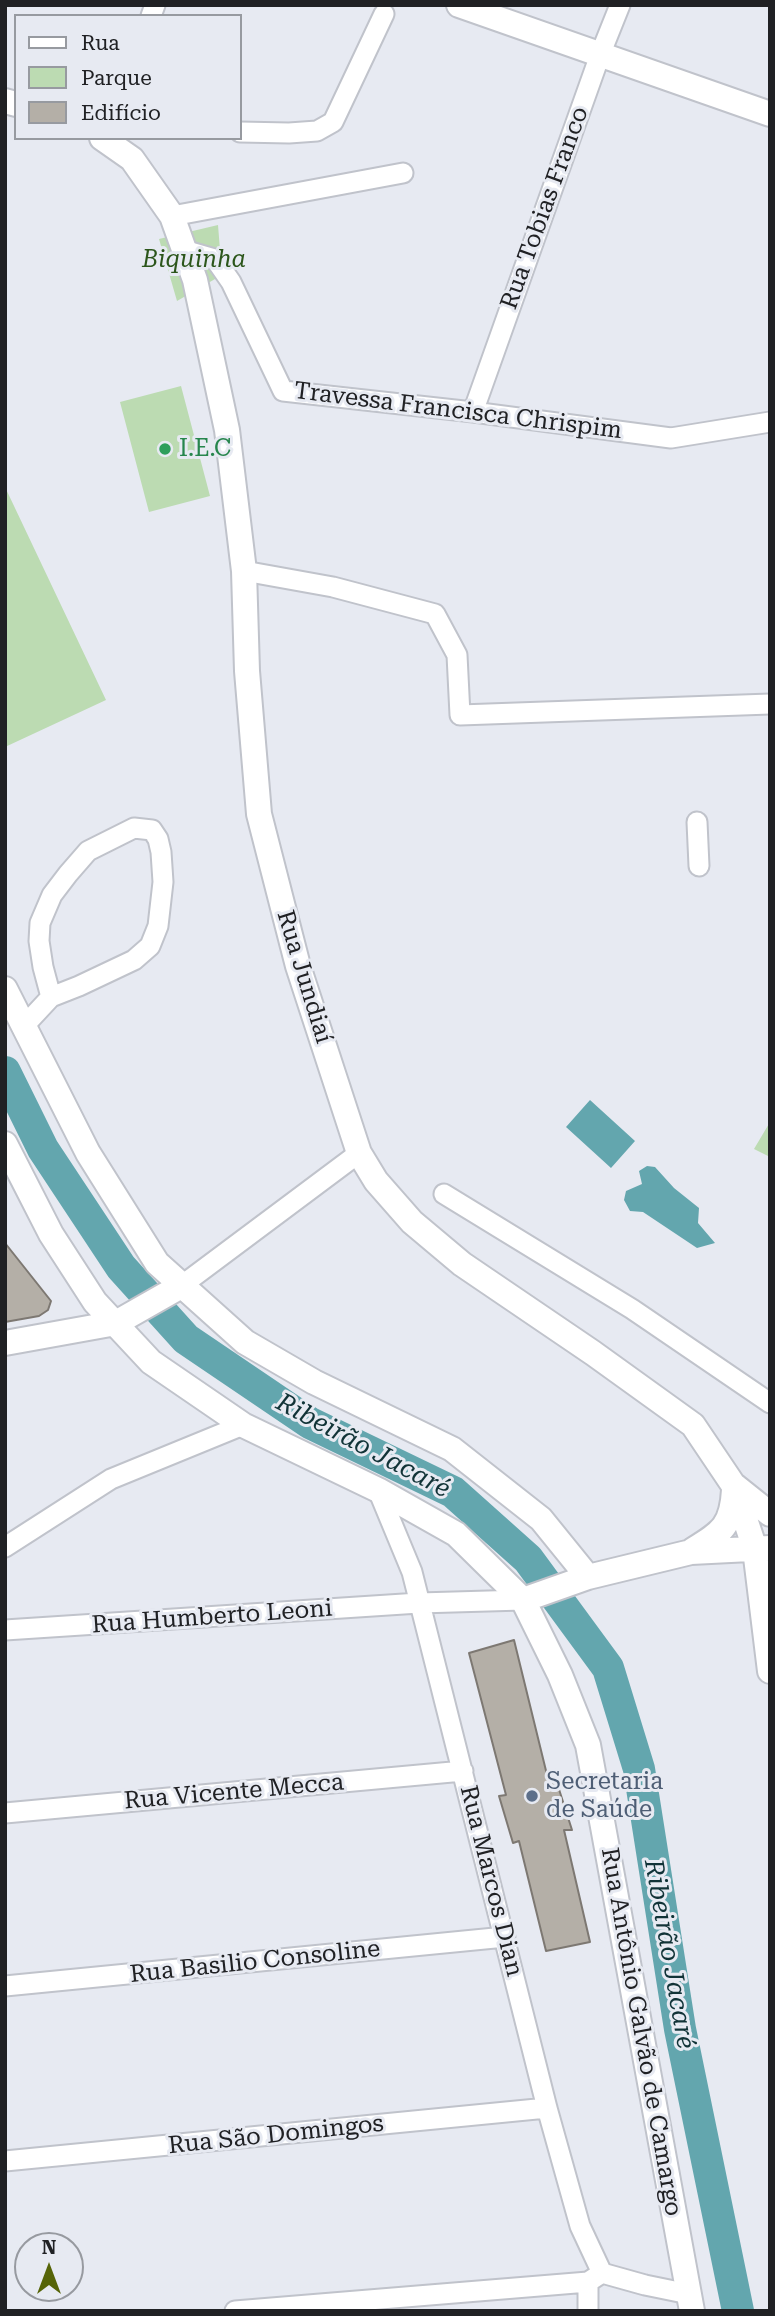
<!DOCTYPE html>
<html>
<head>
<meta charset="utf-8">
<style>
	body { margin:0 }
	#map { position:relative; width:775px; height:2316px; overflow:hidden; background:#e7eaf2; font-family:"Roboto Serif",serif }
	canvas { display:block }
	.frame { position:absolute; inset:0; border:7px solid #202124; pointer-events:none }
	.legend { position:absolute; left:14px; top:14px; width:228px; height:126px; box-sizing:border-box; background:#e7eaf2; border:2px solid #979aa0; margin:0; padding:9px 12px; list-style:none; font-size:21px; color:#202124 }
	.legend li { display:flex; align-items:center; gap:14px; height:35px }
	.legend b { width:35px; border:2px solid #979aa0 }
	.north { position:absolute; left:14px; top:2232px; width:70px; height:70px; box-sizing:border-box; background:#e7eaf2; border:2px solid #979aa0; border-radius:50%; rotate:0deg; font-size:19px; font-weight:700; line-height:28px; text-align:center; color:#202124 }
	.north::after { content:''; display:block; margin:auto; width:24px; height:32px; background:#566408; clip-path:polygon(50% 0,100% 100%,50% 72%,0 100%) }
</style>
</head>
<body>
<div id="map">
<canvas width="775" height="2316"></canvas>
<div class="frame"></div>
<ul class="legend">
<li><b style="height:9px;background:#fff"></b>Rua</li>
<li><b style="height:19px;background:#bcdbb2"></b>Parque</li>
<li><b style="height:19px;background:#b4afa7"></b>Edifício</li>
</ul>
<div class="north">N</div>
</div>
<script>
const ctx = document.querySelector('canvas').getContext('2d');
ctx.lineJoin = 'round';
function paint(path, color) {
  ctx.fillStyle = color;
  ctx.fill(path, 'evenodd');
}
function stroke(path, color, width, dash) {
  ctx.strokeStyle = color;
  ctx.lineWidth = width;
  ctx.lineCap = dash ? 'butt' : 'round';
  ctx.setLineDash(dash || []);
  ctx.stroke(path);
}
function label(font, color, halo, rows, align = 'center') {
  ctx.font = font + ' "Roboto Serif",serif';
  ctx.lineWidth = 6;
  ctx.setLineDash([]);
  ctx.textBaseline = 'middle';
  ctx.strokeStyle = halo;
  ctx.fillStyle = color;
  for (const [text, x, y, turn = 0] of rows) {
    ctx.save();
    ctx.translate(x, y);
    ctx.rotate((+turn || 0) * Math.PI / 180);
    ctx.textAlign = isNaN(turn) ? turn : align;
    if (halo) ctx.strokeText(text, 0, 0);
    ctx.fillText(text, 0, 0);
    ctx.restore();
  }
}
const green = new Path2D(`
	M 218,225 L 222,275 L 177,301 L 159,239 Z
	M 181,386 L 210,496 L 149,512 L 120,402 Z
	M 5,487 L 106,700 L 5,747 Z
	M 770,1122 L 770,1157 L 754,1149 Z`);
const water = new Path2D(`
	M 590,1100 L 635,1141 L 611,1168 L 566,1127 Z
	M 647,1166 L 655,1167 L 674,1188 L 699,1208 L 698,1223 L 715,1243 L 697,1248 L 643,1212 L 630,1211 L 624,1200 L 626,1191 L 642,1184 L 639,1171 Z`);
const river = new Path2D(`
	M 5,1072 L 43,1149 L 121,1267 L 186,1339 L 310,1423 L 453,1492 L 528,1559 L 608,1668 L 639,1769 L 680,2029 L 738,2311`);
const building = new Path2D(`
	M 5,1243 L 51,1301 L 48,1310 L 39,1316 L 5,1322 Z
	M 514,1640 L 549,1783 L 557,1783 L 572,1830 L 564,1830 L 590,1942 L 546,1951 L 519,1841 L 513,1843 L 499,1796 L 506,1795 L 469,1653 Z`);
const minor = new Path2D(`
	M 151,16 L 155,5
	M 240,132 L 289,133 L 317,131 L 333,122 L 384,14
	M 172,216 L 403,173
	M 184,250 L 215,259 L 231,282 L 283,391 L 473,412 L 671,438 L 770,422
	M 473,412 L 600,55 L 620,5
	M 244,571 L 333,587 L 435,614 L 457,655 L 460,715 L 770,704
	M 697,822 L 699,866
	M 24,1026 L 51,997 L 79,986 L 134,960 L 150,946 L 158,926 L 163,882 L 161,852 L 158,839 L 152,830 L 134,828 L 88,851 L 68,874 L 52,895 L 40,923 L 39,941 L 43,967 L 51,997
	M 444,1194 L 632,1309 L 770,1403
	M 181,1286 L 359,1153
	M 378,1490 L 412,1572 L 547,2108 L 580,2226 L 602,2273
	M 5,1547 L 111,1479 L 243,1425
	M 5,1630 L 419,1603 L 523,1600
	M 5,1813 L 463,1771
	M 5,1986 L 505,1937
	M 5,2161 L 547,2108
	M 588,2282 L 588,2311
	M 235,2311 L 588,2282 L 602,2273 L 645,2285 L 689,2294`);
const major = new Path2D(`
	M 459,5 L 770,114
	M 5,101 L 16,104
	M 102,138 L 132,159 L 172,216 L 195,280 L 227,430 L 244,571 L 247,671 L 259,814 L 298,966 L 359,1153 L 376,1181 L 412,1222 L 462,1264 L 593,1353 L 693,1425 L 734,1486 L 755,1549 L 770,1671
	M 5,989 L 88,1153 L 157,1263 L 245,1342 L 314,1382 L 452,1449 L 541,1519 L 588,1577
	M 5,1144 L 51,1234 L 95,1302 L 151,1362 L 243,1425 L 378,1490 L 456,1534 L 523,1600 L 560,1675 L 588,1745 L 692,2311
	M 5,1343 L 116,1323 L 181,1286
	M 735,1486 L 770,1514
	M 693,1550 C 722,1532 732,1526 734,1490
	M 523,1600 L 588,1577 L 691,1552 L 770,1548`);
const markers = [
	[165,449,7,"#2e9e5b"],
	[532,1796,7,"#5c6f8a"]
];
const streetNames = [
	["Rua Tobias Franco",545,208,-70],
	["Travessa Francisca Chrispim",458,411,7],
	["Rua Jundiaí",304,977,73],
	["Rua Humberto Leoni",212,1617,-4],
	["Rua Vicente Mecca",234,1792,-5],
	["Rua Marcos Dian",491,1881,76],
	["Rua Basilio Consoline",255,1962,-6],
	["Rua Antônio Galvão de Camargo",641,2032,80],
	["Rua São Domingos",276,2135,-6]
];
const parkNames = [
	["Biquinha",194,260]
];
const leisureNames = [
	["I.E.C",179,449]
];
const serviceNames = [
	["Secretaria",546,1782],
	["de Saúde",546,1810]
];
const waterNames = [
	["Ribeirão Jacaré",363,1446,28],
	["Ribeirão Jacaré",669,1954,80]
];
paint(green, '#bcdbb2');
paint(water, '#63a6ae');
stroke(river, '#63a6ae', 32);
paint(building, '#b4afa7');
stroke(building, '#7d7872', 2);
stroke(minor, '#c0c3cb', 23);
stroke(major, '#c0c3cb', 28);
stroke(minor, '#fff', 19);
stroke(major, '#fff', 24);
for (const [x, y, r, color] of markers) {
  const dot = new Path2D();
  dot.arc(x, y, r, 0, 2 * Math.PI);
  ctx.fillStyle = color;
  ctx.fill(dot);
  stroke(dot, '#e7eaf2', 2.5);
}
label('24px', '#202124', '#e7eaf2', streetNames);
label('italic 24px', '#2c561b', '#e7eaf2', parkNames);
label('24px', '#27864d', '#e7eaf2', leisureNames, 'left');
label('24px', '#4e5e75', '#e7eaf2', serviceNames, 'left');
label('italic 26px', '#113337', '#e7eaf2', waterNames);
</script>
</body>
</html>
